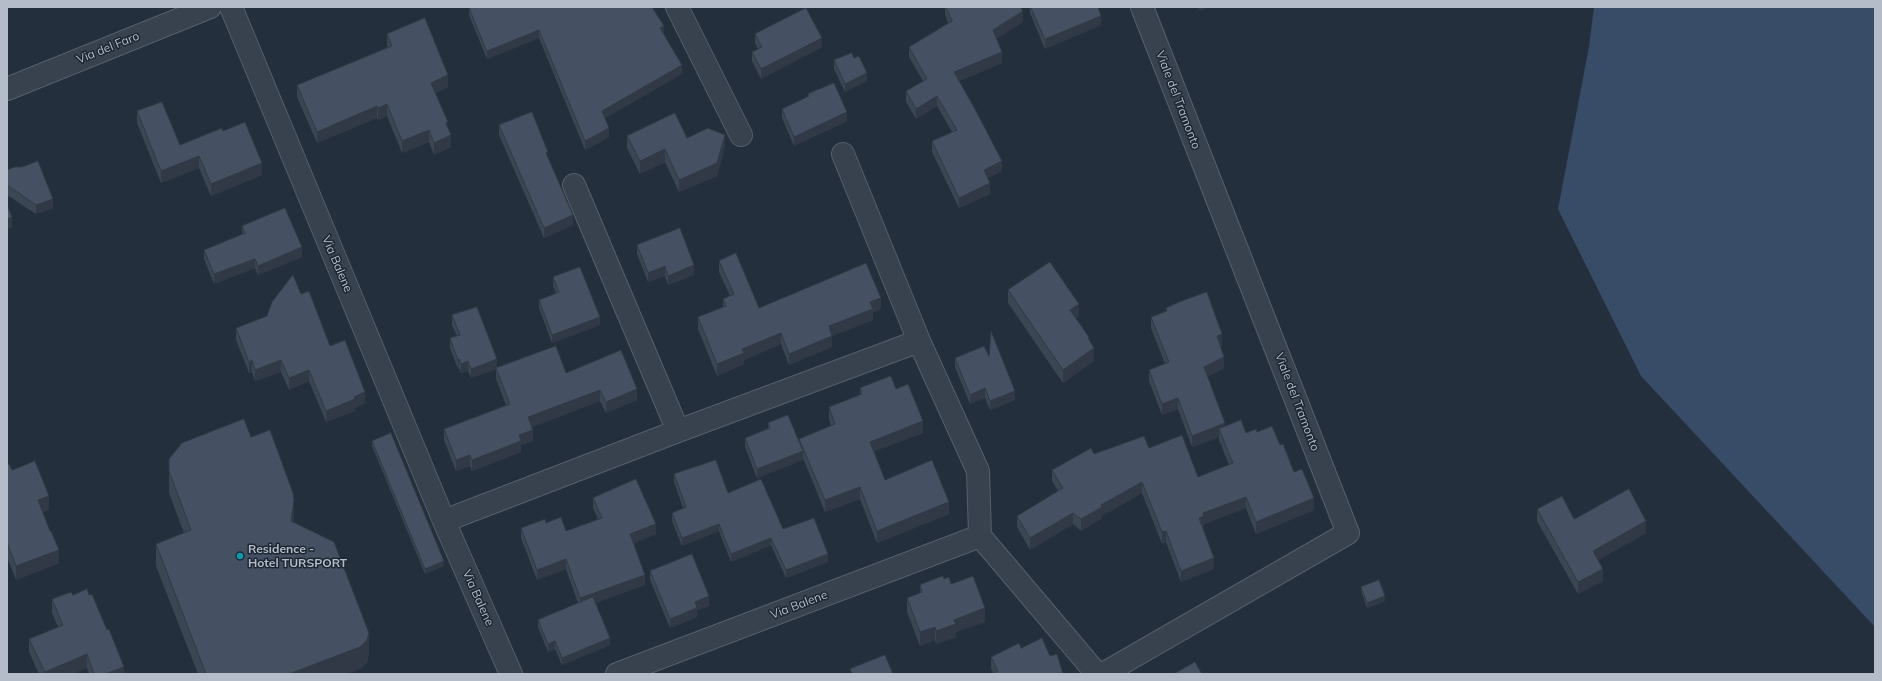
<!DOCTYPE html>
<html>
<head>
<meta charset="utf-8">
<style>
	body { margin:0 }
	#map { position:relative; width:1882px; height:681px; overflow:hidden; background:#242f3e; font-family:Mulish,sans-serif }
	canvas { display:block }
	.frame { position:absolute; inset:0; border:8px solid #b4bcc9; pointer-events:none }
</style>
</head>
<body>
<div id="map">
<canvas width="1882" height="681"></canvas>
<div class="frame"></div>
</div>
<script>
const ctx = document.querySelector('canvas').getContext('2d');
ctx.lineJoin = 'round';
function paint(path, color) {
  ctx.fillStyle = color;
  ctx.fill(path, 'evenodd');
}
function stroke(path, color, width, dash) {
  ctx.strokeStyle = color;
  ctx.lineWidth = width;
  ctx.lineCap = dash ? 'butt' : 'round';
  ctx.setLineDash(dash || []);
  ctx.stroke(path);
}
function label(font, color, halo, rows, align = 'center') {
  ctx.font = font + ' Mulish,sans-serif';
  ctx.lineWidth = 3;
  ctx.setLineDash([]);
  ctx.textBaseline = 'middle';
  ctx.strokeStyle = halo;
  ctx.fillStyle = color;
  for (const [text, x, y, turn = 0] of rows) {
    ctx.save();
    ctx.translate(x, y);
    ctx.rotate((+turn || 0) * Math.PI / 180);
    ctx.textAlign = isNaN(turn) ? turn : align;
    if (halo) ctx.strokeText(text, 0, 0);
    ctx.fillText(text, 0, 0);
    ctx.restore();
  }
}
const water = new Path2D(`
	M 1594,7 L 1875,7 L 1875,627 L 1641,376 L 1558,209 L 1589,47 Z`);
const minor = new Path2D(`
	M 231,7 L 444,521 L 511,674
	M 677,7 L 741,135
	M 7,89 L 210,7
	M 843,154 L 919,341 L 978,471 L 980,536 L 1097,674
	M 574,185 L 678,431
	M 444,521 L 678,431 L 919,341
	M 617,674 L 980,536
	M 1103,674 L 1348,533 L 1142,7`);
const wall = new Path2D(`
	M 469,7 L 652,7 L 682,74 L 605,118 L 609,137 L 585,150 L 539,38 L 487,59 L 469,15 Z
	M 945,7 L 1020,7 L 1023,22 L 996,39 L 1002,63 L 959,81 L 1002,171 L 988,178 L 990,194 L 959,208 L 932,152 L 932,141 L 952,132 L 937,106 L 916,119 L 906,102 L 906,91 L 923,81 L 909,57 L 909,47 L 948,23 L 945,14 Z
	M 1030,7 L 1098,7 L 1101,25 L 1045,49 L 1030,13 Z
	M 387,34 L 448,87 L 435,93 L 448,128 L 451,147 L 434,155 L 429,142 L 402,153 L 387,116 L 378,120 L 377,118 L 317,143 L 297,97 L 297,85 L 388,47 L 387,46 Z
	M 755,34 L 822,47 L 761,79 L 752,61 L 752,52 L 758,49 L 755,43 Z
	M 854,58 L 867,81 L 845,92 L 834,69 L 834,60 Z
	M 808,94 L 847,121 L 794,146 L 782,118 L 782,109 L 808,96 Z
	M 137,111 L 180,145 L 223,131 L 262,175 L 211,196 L 199,168 L 161,183 L 137,123 Z
	M 499,125 L 573,225 L 544,238 L 499,135 Z
	M 627,136 L 687,138 L 725,147 L 717,176 L 679,192 L 665,162 L 640,174 L 627,148 Z
	M 7,170 L 53,208 L 36,214 L 7,195 Z
	M 242,226 L 302,257 L 258,275 L 255,268 L 214,284 L 204,259 L 204,250 L 242,234 Z
	M 637,245 L 694,275 L 668,285 L 665,276 L 648,282 L 637,254 Z
	M 719,261 L 759,308 L 881,309 L 873,312 L 873,320 L 832,336 L 832,347 L 789,365 L 781,344 L 744,360 L 744,364 L 717,376 L 698,329 L 698,317 L 723,307 L 723,299 L 730,296 L 719,272 Z
	M 553,277 L 600,325 L 552,343 L 539,308 L 539,300 L 556,293 L 553,286 Z
	M 1008,290 L 1079,316 L 1076,318 L 1089,340 L 1094,361 L 1063,383 L 1008,303 Z
	M 301,294 L 330,346 L 365,403 L 355,408 L 355,411 L 326,422 L 309,381 L 289,390 L 281,372 L 255,381 L 252,372 L 249,373 L 236,340 L 236,328 L 267,316 Z
	M 1166,308 L 1222,346 L 1220,346 L 1224,368 L 1207,377 L 1225,426 L 1246,433 L 1257,432 L 1280,445 L 1314,510 L 1256,534 L 1246,508 L 1204,524 L 1204,527 L 1203,527 L 1214,569 L 1181,582 L 1166,542 L 1162,544 L 1142,493 L 1102,516 L 1102,518 L 1081,531 L 1073,524 L 1030,550 L 1017,527 L 1017,516 L 1058,491 L 1052,481 L 1052,470 L 1094,454 L 1149,448 L 1198,477 L 1229,465 L 1219,440 L 1219,437 L 1192,447 L 1178,409 L 1162,415 L 1149,381 L 1149,370 L 1165,364 L 1151,328 L 1151,317 L 1166,311 Z
	M 452,315 L 497,367 L 566,373 L 637,400 L 606,413 L 600,401 L 532,427 L 533,441 L 521,445 L 521,452 L 472,471 L 470,466 L 456,471 L 444,440 L 444,429 L 506,405 L 496,379 L 496,369 L 471,378 L 468,371 L 461,373 L 459,368 L 458,369 L 450,348 L 450,338 L 457,336 L 452,325 Z
	M 955,358 L 1015,400 L 990,410 L 985,398 L 970,404 L 955,367 Z
	M 860,388 L 896,389 L 923,433 L 874,451 L 885,480 L 949,514 L 877,543 L 860,499 L 825,512 L 803,458 L 803,460 L 757,478 L 745,447 L 745,438 L 768,428 L 768,423 L 799,443 L 799,439 L 831,426 L 829,419 L 829,407 L 860,395 Z
	M 251,437 L 294,522 L 369,654 L 367,662 L 360,669 L 345,674 L 198,674 L 156,566 L 156,544 L 184,533 L 169,493 L 169,471 Z
	M 372,441 L 444,566 L 425,574 L 372,446 Z
	M 7,465 L 49,510 L 43,512 L 59,563 L 16,580 L 7,557 Z
	M 674,474 L 728,493 L 783,529 L 828,562 L 786,578 L 771,545 L 731,562 L 719,531 L 682,546 L 672,521 L 672,513 L 683,508 L 674,482 Z
	M 593,498 L 656,534 L 634,543 L 645,585 L 595,603 L 610,645 L 562,665 L 555,649 L 548,652 L 538,627 L 538,620 L 578,603 L 566,569 L 537,580 L 521,538 L 521,528 L 546,523 L 566,531 L 598,519 L 593,508 Z
	M 1537,509 L 1574,519 L 1646,533 L 1598,560 L 1603,581 L 1578,594 L 1537,521 Z
	M 650,571 L 709,606 L 697,610 L 697,617 L 670,628 L 650,580 Z
	M 944,579 L 951,584 L 985,622 L 956,632 L 956,637 L 936,644 L 935,640 L 920,646 L 907,612 L 907,598 L 920,593 L 920,585 Z
	M 1361,587 L 1385,601 L 1367,608 L 1361,591 Z
	M 73,595 L 124,674 L 89,674 L 87,668 L 72,674 L 39,674 L 29,652 L 29,639 L 58,627 L 52,613 L 52,599 Z
	M 1021,648 L 1050,656 L 993,673 L 991,668 L 991,657 Z`);
const shadedWall = new Path2D(`
	M 1198,7 L 1211,7 L 1198,11 Z
	M 1023,11 L 1023,22 L 993,41 L 993,30 Z
	M 1101,16 L 1101,25 L 1045,49 L 1045,39 Z
	M 664,26 L 664,35 L 660,28 Z
	M 539,30 L 539,38 L 487,59 L 487,51 Z
	M 822,38 L 822,47 L 761,79 L 761,69 Z
	M 1002,52 L 1002,63 L 954,83 L 954,72 Z
	M 682,65 L 682,74 L 602,120 L 602,111 Z
	M 867,73 L 867,81 L 845,92 L 845,84 Z
	M 448,75 L 448,87 L 431,94 L 431,83 Z
	M 937,96 L 937,106 L 916,119 L 916,109 Z
	M 387,104 L 387,116 L 378,120 L 378,108 Z
	M 377,106 L 377,118 L 317,143 L 317,132 Z
	M 847,112 L 847,121 L 794,146 L 794,137 Z
	M 609,128 L 609,137 L 585,150 L 585,141 Z
	M 429,130 L 429,142 L 402,153 L 402,141 Z
	M 451,135 L 451,147 L 434,155 L 434,143 Z
	M 725,135 L 725,147 L 717,176 L 679,192 L 679,180 Z
	M 665,149 L 665,162 L 640,174 L 640,161 Z
	M 199,156 L 199,168 L 161,183 L 161,171 Z
	M 1002,161 L 1002,171 L 984,180 L 984,170 Z
	M 262,163 L 262,175 L 211,196 L 211,184 Z
	M 990,183 L 990,194 L 959,208 L 959,198 Z
	M 53,199 L 53,208 L 36,214 L 36,205 Z
	M 573,215 L 573,225 L 544,238 L 544,228 Z
	M 12,217 L 12,227 L 7,229 L 7,219 Z
	M 302,247 L 302,257 L 258,275 L 258,266 Z
	M 255,259 L 255,268 L 214,284 L 214,274 Z
	M 694,265 L 694,275 L 668,285 L 668,276 Z
	M 665,266 L 665,276 L 648,282 L 648,273 Z
	M 881,298 L 881,309 L 873,312 L 873,320 L 832,336 L 832,347 L 789,365 L 789,354 L 829,326 L 870,302 Z
	M 1079,304 L 1079,316 L 1070,323 L 1070,310 Z
	M 600,317 L 600,325 L 552,343 L 552,335 Z
	M 781,333 L 781,344 L 744,360 L 744,364 L 717,376 L 717,364 L 742,349 Z
	M 1222,334 L 1222,346 L 1217,348 L 1217,336 Z
	M 1094,348 L 1094,361 L 1063,383 L 1063,370 Z
	M 1224,357 L 1224,368 L 1204,379 L 1204,367 Z
	M 459,359 L 459,368 L 458,369 L 458,360 Z
	M 497,359 L 497,369 L 471,378 L 471,369 Z
	M 252,360 L 252,372 L 249,373 L 249,362 Z
	M 281,360 L 281,372 L 255,381 L 255,370 Z
	M 468,361 L 468,371 L 461,373 L 461,364 Z
	M 309,370 L 309,381 L 289,390 L 289,378 Z
	M 985,388 L 985,398 L 970,404 L 970,395 Z
	M 637,389 L 637,400 L 606,413 L 606,402 Z
	M 600,390 L 600,401 L 528,429 L 528,417 Z
	M 1015,391 L 1015,400 L 990,410 L 990,401 Z
	M 365,392 L 365,403 L 355,408 L 355,411 L 326,422 L 326,411 L 354,397 Z
	M 1178,398 L 1178,409 L 1162,415 L 1162,404 Z
	M 923,421 L 923,433 L 870,453 L 870,442 Z
	M 1225,423 L 1225,435 L 1219,429 L 1219,437 L 1192,447 L 1192,436 Z
	M 533,430 L 533,441 L 521,445 L 521,452 L 472,471 L 472,460 L 519,435 Z
	M 803,451 L 803,460 L 757,478 L 757,469 Z
	M 470,455 L 470,466 L 456,471 L 456,460 Z
	M 1142,482 L 1142,493 L 1102,516 L 1102,518 L 1081,531 L 1081,519 L 1101,505 Z
	M 860,487 L 860,499 L 825,512 L 825,500 Z
	M 49,496 L 49,510 L 38,514 L 38,500 Z
	M 1246,497 L 1246,508 L 1204,524 L 1204,527 L 1199,529 L 1199,518 L 1203,513 Z
	M 1314,498 L 1314,510 L 1256,534 L 1256,522 Z
	M 294,501 L 294,523 L 291,521 Z
	M 949,502 L 949,514 L 877,543 L 877,531 Z
	M 1073,513 L 1073,524 L 1030,550 L 1030,538 Z
	M 1646,521 L 1646,533 L 1593,563 L 1593,551 Z
	M 656,524 L 656,534 L 630,545 L 630,534 Z
	M 719,524 L 719,531 L 682,546 L 682,538 Z
	M 1166,531 L 1166,542 L 1162,544 L 1162,532 Z
	M 771,538 L 771,545 L 731,562 L 731,554 Z
	M 59,550 L 59,563 L 16,580 L 16,566 Z
	M 828,554 L 828,562 L 786,578 L 786,570 Z
	M 1214,558 L 1214,569 L 1181,582 L 1181,571 Z
	M 566,559 L 566,569 L 537,580 L 537,570 Z
	M 444,561 L 444,566 L 425,574 L 425,569 Z
	M 1603,569 L 1603,581 L 1578,594 L 1578,582 Z
	M 645,575 L 645,585 L 580,608 L 580,598 Z
	M 709,596 L 709,606 L 697,610 L 697,617 L 670,628 L 670,619 L 695,602 Z
	M 1385,596 L 1385,601 L 1367,608 L 1367,603 Z
	M 985,608 L 985,622 L 956,632 L 956,637 L 936,644 L 936,631 L 954,620 Z
	M 935,627 L 935,640 L 920,646 L 920,632 Z
	M 369,633 L 369,654 L 367,662 L 360,669 L 345,674 L 289,674 Z
	M 610,638 L 610,645 L 562,665 L 562,658 Z
	M 555,641 L 555,649 L 548,652 L 548,644 Z
	M 87,654 L 87,668 L 72,674 L 45,674 L 45,672 Z
	M 124,667 L 124,674 L 105,674 Z`);
const building = new Path2D(`
	M 469,7 L 652,7 L 664,26 L 660,28 L 682,65 L 602,111 L 609,128 L 585,141 L 539,30 L 487,51 Z
	M 946,7 L 1020,7 L 1023,11 L 993,30 L 1002,52 L 954,72 L 975,109 L 1002,161 L 984,170 L 990,183 L 959,198 L 932,141 L 957,130 L 937,96 L 916,109 L 906,91 L 927,79 L 909,47 L 952,21 Z
	M 1031,7 L 1098,7 L 1101,16 L 1045,39 Z
	M 806,8 L 822,38 L 761,69 L 752,52 L 762,47 L 755,34 Z
	M 425,18 L 448,75 L 431,83 L 448,122 L 446,123 L 451,135 L 434,143 L 429,130 L 402,141 L 387,104 L 378,108 L 377,106 L 317,132 L 297,85 L 392,46 L 387,34 Z
	M 852,53 L 854,58 L 859,56 L 867,73 L 845,84 L 834,60 Z
	M 834,83 L 847,112 L 794,137 L 782,109 L 809,96 L 808,94 Z
	M 162,102 L 180,145 L 222,128 L 223,131 L 245,122 L 262,163 L 211,184 L 199,156 L 161,171 L 137,111 Z
	M 532,112 L 548,152 L 546,153 L 573,215 L 544,228 L 499,125 Z
	M 675,113 L 687,138 L 708,128 L 725,135 L 717,163 L 679,180 L 665,149 L 640,161 L 627,136 Z
	M 38,161 L 53,199 L 36,205 L 7,185 L 7,170 L 14,167 L 22,167 Z
	M 7,205 L 12,217 L 7,219 Z
	M 285,208 L 302,247 L 258,266 L 255,259 L 214,274 L 204,250 L 245,233 L 242,226 Z
	M 680,228 L 694,265 L 668,276 L 665,266 L 648,273 L 637,245 Z
	M 736,253 L 759,308 L 866,263 L 881,298 L 870,302 L 873,309 L 829,326 L 832,336 L 789,354 L 781,333 L 742,349 L 744,353 L 717,364 L 698,317 L 726,306 L 723,299 L 734,294 L 719,261 Z
	M 1050,262 L 1079,304 L 1070,310 L 1089,337 L 1088,338 L 1094,348 L 1063,370 L 1008,290 Z
	M 580,267 L 600,317 L 552,335 L 539,300 L 559,292 L 553,277 Z
	M 293,275 L 301,294 L 309,291 L 330,346 L 345,340 L 365,392 L 354,397 L 355,399 L 326,411 L 309,370 L 289,378 L 281,360 L 255,370 L 252,360 L 249,362 L 236,328 L 267,316 L 272,302 Z
	M 1207,292 L 1222,334 L 1217,336 L 1224,357 L 1204,367 L 1225,423 L 1192,436 L 1178,398 L 1162,404 L 1149,370 L 1169,362 L 1151,317 L 1167,311 L 1166,308 L 1179,302 Z
	M 477,307 L 497,359 L 471,369 L 468,361 L 461,364 L 459,359 L 458,360 L 450,338 L 460,335 L 452,315 Z
	M 991,331 L 1015,391 L 990,401 L 985,388 L 970,395 L 955,358 L 984,346 L 989,356 Z
	M 556,346 L 566,373 L 621,350 L 637,389 L 606,402 L 600,390 L 528,417 L 533,430 L 519,435 L 521,441 L 472,460 L 470,455 L 456,460 L 444,429 L 510,404 L 496,368 Z
	M 891,376 L 896,389 L 908,384 L 923,421 L 870,442 L 885,480 L 932,460 L 949,502 L 877,531 L 860,487 L 825,500 L 799,439 L 835,424 L 829,407 L 862,394 L 860,388 Z
	M 788,415 L 803,451 L 757,469 L 745,438 L 770,428 L 768,423 Z
	M 244,419 L 251,437 L 270,430 L 293,493 L 294,501 L 291,521 L 334,542 L 369,633 L 367,640 L 360,647 L 289,674 L 206,674 L 156,544 L 191,530 L 169,471 L 169,459 L 182,443 Z
	M 1241,420 L 1246,433 L 1256,429 L 1257,432 L 1272,426 L 1280,445 L 1283,444 L 1294,472 L 1302,469 L 1314,498 L 1256,522 L 1246,497 L 1203,513 L 1204,516 L 1199,518 L 1214,558 L 1181,571 L 1166,531 L 1162,532 L 1142,482 L 1101,505 L 1102,507 L 1081,519 L 1073,513 L 1030,538 L 1017,516 L 1063,488 L 1052,470 L 1091,448 L 1094,454 L 1144,436 L 1149,448 L 1182,435 L 1198,477 L 1233,463 L 1219,429 Z
	M 391,433 L 444,561 L 425,569 L 372,441 Z
	M 716,460 L 728,493 L 761,479 L 783,529 L 814,518 L 828,554 L 786,570 L 771,538 L 731,554 L 719,524 L 682,538 L 672,513 L 686,507 L 674,474 Z
	M 35,461 L 49,496 L 38,500 L 50,531 L 51,531 L 59,550 L 16,566 L 7,543 L 7,465 L 9,464 L 12,470 Z
	M 636,479 L 656,524 L 630,534 L 645,575 L 580,598 L 566,559 L 537,570 L 521,528 L 545,519 L 546,523 L 561,517 L 566,531 L 602,518 L 593,498 Z
	M 1629,489 L 1646,521 L 1593,551 L 1603,569 L 1578,582 L 1537,509 L 1562,496 L 1574,519 Z
	M 692,554 L 709,596 L 695,602 L 697,608 L 670,619 L 650,571 Z
	M 943,576 L 944,579 L 949,577 L 951,584 L 973,576 L 985,608 L 954,620 L 956,624 L 936,631 L 935,627 L 920,632 L 907,598 L 922,592 L 920,585 Z
	M 1379,580 L 1385,596 L 1367,603 L 1361,587 Z
	M 87,589 L 89,595 L 92,594 L 107,630 L 109,629 L 124,667 L 105,674 L 94,674 L 87,654 L 45,672 L 29,639 L 63,625 L 52,599 L 71,592 L 73,595 Z
	M 593,597 L 610,638 L 562,658 L 555,641 L 548,644 L 538,620 Z
	M 1042,638 L 1050,656 L 1057,654 L 1063,674 L 990,674 L 998,671 L 991,657 L 1019,643 L 1021,648 Z
	M 885,655 L 893,674 L 852,674 L 850,669 Z
	M 1195,662 L 1202,674 L 1174,674 Z`);
const markers = [
	[240,556,4,"#0f9aa8"]
];
const streetNames = [
	["Via del Faro",108,48,-22],
	["Viale del Tramonto",1178,100,69],
	["Via Balene",337,264,67],
	["Viale del Tramonto",1297,402,69],
	["Via Balene",478,598,66],
	["Via Balene",799,605,-21]
];
const poiNames = [
	["Residence -",248,549],
	["Hotel TURSPORT",248,563]
];
paint(water, '#394c67');
stroke(minor, '#565f6c', 24);
stroke(minor, '#38414e', 22);
paint(wall, '#3b4654');
paint(shadedWall, '#303945');
paint(building, '#455162');
stroke(building, '#303945', 1);
for (const [x, y, r, color] of markers) {
  const dot = new Path2D();
  dot.arc(x, y, r, 0, 2 * Math.PI);
  ctx.fillStyle = color;
  ctx.fill(dot);
  stroke(dot, '#1d2633', 1.5);
}
label('12px', '#b4bcc9', '#1d2633', streetNames);
label('bold 12px', '#b4bcc9', '#1d2633', poiNames, 'left');
</script>
</body>
</html>
